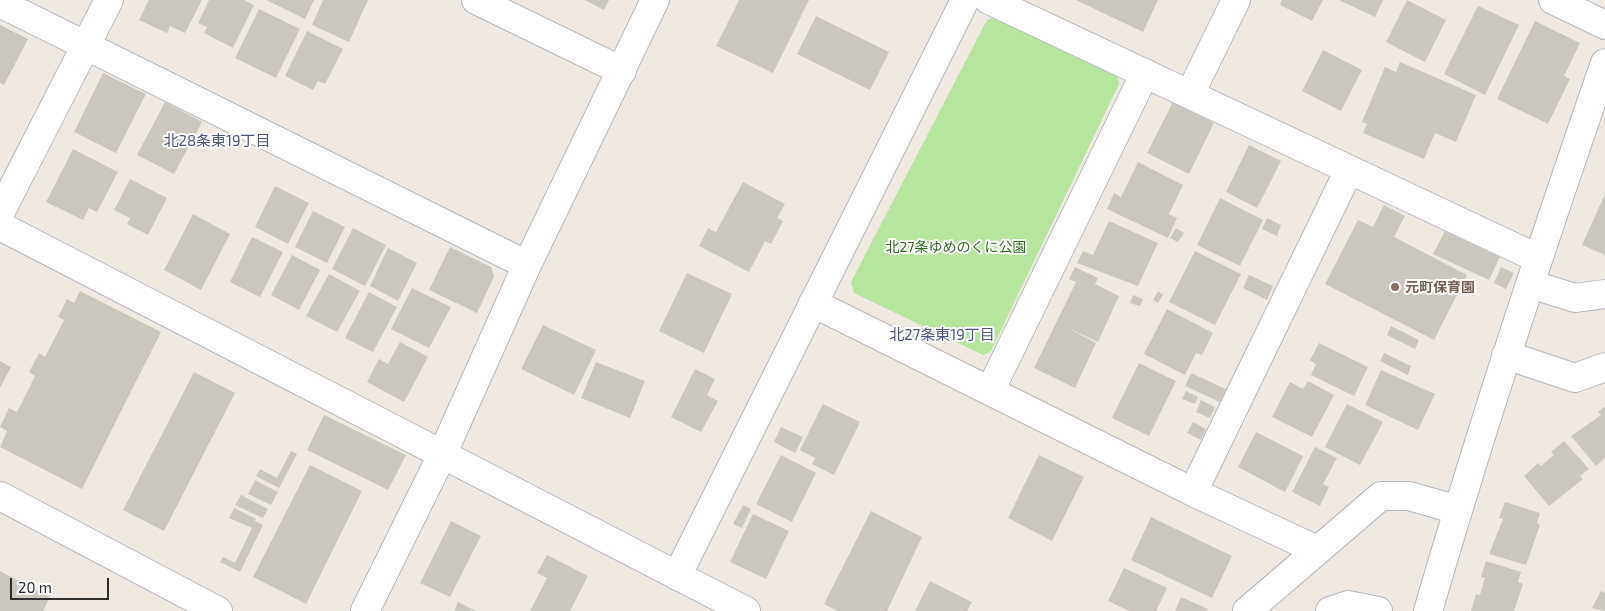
<!DOCTYPE html>
<html>
<head>
<meta charset="utf-8">
<style>
	body { margin:0 }
	#map { position:relative; width:1605px; height:611px; overflow:hidden; background:#efe9e1; font-family:"Exo 2",sans-serif }
	canvas { display:block }
	.scale { position:absolute; left:10px; top:578px; width:99px; height:22px; box-sizing:border-box; border:2px solid #2e2e2e; border-top:0; padding-left:6px; font-size:15px; line-height:18px; white-space:nowrap; color:#2e2e2e; -webkit-text-stroke:4px #fff; paint-order:stroke }
</style>
</head>
<body>
<div id="map">
<canvas width="1605" height="611"></canvas>
<div class="scale">20 m</div>
</div>
<script>
const ctx = document.querySelector('canvas').getContext('2d');
ctx.lineJoin = 'round';
function paint(path, color) {
  ctx.fillStyle = color;
  ctx.fill(path, 'evenodd');
}
function stroke(path, color, width, dash) {
  ctx.strokeStyle = color;
  ctx.lineWidth = width;
  ctx.lineCap = dash ? 'butt' : 'round';
  ctx.setLineDash(dash || []);
  ctx.stroke(path);
}
function label(font, color, halo, rows, align = 'center') {
  ctx.font = font + ' "Exo 2","Noto Sans JP",sans-serif';
  ctx.lineWidth = 4;
  ctx.setLineDash([]);
  ctx.textBaseline = 'middle';
  ctx.strokeStyle = halo;
  ctx.fillStyle = color;
  for (const [text, x, y, turn = 0] of rows) {
    ctx.save();
    ctx.translate(x, y);
    ctx.rotate((+turn || 0) * Math.PI / 180);
    ctx.textAlign = isNaN(turn) ? turn : align;
    if (halo) ctx.strokeText(text, 0, 0);
    ctx.fillText(text, 0, 0);
    ctx.restore();
  }
}
const green = new Path2D(`
	M 997,16 L 1116,72 L 1119,84 L 991,351 L 983,355 L 854,293 L 851,282 L 987,20 Z`);
const building = new Path2D(`
	M 149,0 L 202,0 L 185,33 L 170,26 L 167,33 L 139,20 Z
	M 209,0 L 244,0 L 254,5 L 233,48 L 204,33 L 207,27 L 198,23 Z
	M 266,0 L 314,0 L 305,19 Z
	M 323,0 L 368,0 L 349,42 L 312,25 Z
	M 585,0 L 609,0 L 604,10 Z
	M 739,0 L 809,0 L 773,73 L 716,46 Z
	M 1076,0 L 1158,0 L 1143,32 Z
	M 1282,0 L 1323,0 L 1312,21 L 1280,5 Z
	M 1339,0 L 1383,0 L 1375,17 Z
	M 1407,0 L 1446,20 L 1425,62 L 1386,42 Z
	M 1478,6 L 1519,25 L 1485,95 L 1444,74 Z
	M 259,9 L 300,29 L 276,78 L 235,58 Z
	M 816,16 L 889,52 L 870,90 L 797,54 Z
	M 1535,21 L 1580,43 L 1564,76 L 1570,79 L 1548,124 L 1497,99 Z
	M 0,25 L 28,39 L 4,85 L 0,83 Z
	M 307,31 L 343,49 L 325,84 L 318,81 L 313,90 L 285,76 Z
	M 1323,50 L 1362,70 L 1341,111 L 1302,91 Z
	M 1400,62 L 1476,95 L 1456,142 L 1435,133 L 1424,159 L 1363,133 L 1367,124 L 1362,122 L 1385,67 L 1396,72 Z
	M 103,73 L 146,94 L 116,153 L 74,132 Z
	M 165,102 L 202,122 L 174,174 L 137,155 Z
	M 1173,102 L 1214,123 L 1189,174 L 1147,153 Z
	M 1249,145 L 1281,161 L 1257,208 L 1226,192 Z
	M 73,149 L 118,172 L 97,212 L 89,208 L 83,220 L 46,202 Z
	M 1138,162 L 1183,185 L 1169,214 L 1177,218 L 1168,238 L 1107,209 L 1114,193 L 1121,197 Z
	M 130,179 L 167,198 L 148,235 L 127,224 L 130,218 L 114,210 Z
	M 743,182 L 785,204 L 777,218 L 783,221 L 771,244 L 765,241 L 749,272 L 699,246 L 708,228 L 716,232 Z
	M 275,186 L 309,203 L 288,244 L 255,227 Z
	M 1605,194 L 1605,255 L 1582,245 Z
	M 1220,198 L 1263,220 L 1240,266 L 1197,245 Z
	M 1384,205 L 1405,216 L 1394,237 L 1467,275 L 1434,340 L 1325,284 L 1358,220 L 1373,227 Z
	M 313,211 L 345,227 L 327,263 L 295,247 Z
	M 193,214 L 230,234 L 201,290 L 164,270 Z
	M 1267,218 L 1281,225 L 1277,236 L 1262,229 Z
	M 1109,221 L 1158,243 L 1138,286 L 1077,263 L 1083,251 L 1093,255 Z
	M 353,228 L 386,245 L 365,286 L 332,269 Z
	M 1176,228 L 1184,233 L 1178,242 L 1170,238 Z
	M 1445,231 L 1500,257 L 1489,280 L 1433,254 Z
	M 252,237 L 283,252 L 260,297 L 230,282 Z
	M 450,247 L 491,267 L 494,277 L 477,313 L 429,290 Z
	M 388,248 L 417,263 L 398,301 L 370,286 Z
	M 1195,251 L 1241,274 L 1215,325 L 1169,302 Z
	M 292,255 L 320,270 L 299,310 L 271,295 Z
	M 1075,267 L 1098,278 L 1095,284 L 1119,296 L 1098,342 L 1066,327 L 1096,343 L 1075,388 L 1034,368 L 1076,282 L 1069,279 Z
	M 1501,267 L 1514,273 L 1506,289 L 1494,283 Z
	M 687,273 L 732,294 L 704,353 L 659,331 Z
	M 329,274 L 360,291 L 337,332 L 306,316 Z
	M 1249,275 L 1273,286 L 1267,300 L 1243,288 Z
	M 412,288 L 451,307 L 429,348 L 391,329 Z
	M 80,291 L 161,332 L 82,489 L 0,447 L 7,431 L 0,427 L 9,408 L 17,412 L 35,376 L 29,372 L 39,353 L 45,357 L 64,320 L 58,317 L 67,299 L 74,303 Z
	M 1158,291 L 1163,295 L 1158,303 L 1153,300 Z
	M 369,292 L 397,307 L 373,352 L 345,338 Z
	M 1133,295 L 1143,299 L 1140,306 L 1130,303 Z
	M 1167,309 L 1213,333 L 1202,355 L 1196,353 L 1185,375 L 1144,354 Z
	M 543,325 L 596,350 L 574,395 L 521,369 Z
	M 1391,326 L 1419,340 L 1415,349 L 1387,335 Z
	M 400,342 L 428,357 L 404,402 L 367,382 L 379,359 L 388,364 Z
	M 1319,343 L 1368,367 L 1354,396 L 1311,375 L 1316,364 L 1310,360 Z
	M 1384,353 L 1411,366 L 1408,375 L 1380,361 Z
	M 0,361 L 11,367 L 0,388 Z
	M 596,362 L 645,381 L 630,418 L 581,398 Z
	M 1139,363 L 1176,381 L 1149,436 L 1112,418 Z
	M 695,369 L 715,379 L 707,395 L 718,401 L 701,432 L 671,417 Z
	M 1381,370 L 1435,394 L 1418,430 L 1365,405 Z
	M 194,372 L 235,393 L 164,531 L 123,510 Z
	M 1191,373 L 1228,390 L 1222,403 L 1185,386 Z
	M 1308,381 L 1334,395 L 1312,437 L 1272,417 L 1290,382 L 1303,389 Z
	M 1186,391 L 1198,397 L 1195,404 L 1182,399 Z
	M 1201,400 L 1215,407 L 1210,418 L 1196,412 Z
	M 823,404 L 860,422 L 834,475 L 812,464 L 815,458 L 800,450 Z
	M 1347,404 L 1383,422 L 1360,465 L 1325,447 Z
	M 1605,406 L 1605,458 L 1596,466 L 1571,436 L 1601,415 L 1598,412 Z
	M 324,415 L 406,455 L 388,490 L 307,450 Z
	M 1193,422 L 1206,429 L 1201,440 L 1187,433 Z
	M 781,427 L 803,437 L 795,453 L 774,442 Z
	M 1256,432 L 1303,456 L 1285,492 L 1238,467 Z
	M 1564,441 L 1589,469 L 1580,476 L 1583,479 L 1549,506 L 1524,476 L 1538,463 L 1541,466 L 1554,455 L 1551,452 Z
	M 1315,447 L 1337,458 L 1323,484 L 1329,487 L 1320,506 L 1292,492 Z
	M 291,451 L 297,454 L 279,488 L 256,476 L 260,469 L 277,478 Z
	M 781,455 L 816,473 L 792,522 L 756,504 Z
	M 1039,455 L 1084,477 L 1052,541 L 1008,518 Z
	M 310,465 L 362,491 L 306,604 L 253,577 Z
	M 255,480 L 278,492 L 271,505 L 248,494 Z
	M 241,495 L 268,509 L 263,518 L 235,505 Z
	M 1505,502 L 1540,513 L 1537,523 L 1540,525 L 1526,565 L 1489,554 L 1503,519 L 1499,518 Z
	M 743,505 L 751,509 L 742,528 L 733,524 Z
	M 234,508 L 256,519 L 255,521 L 263,525 L 240,572 L 220,562 L 223,557 L 235,563 L 252,528 L 229,518 Z
	M 871,511 L 922,537 L 887,611 L 838,611 L 824,604 Z
	M 753,514 L 789,531 L 766,579 L 730,562 Z
	M 1151,517 L 1232,556 L 1212,598 L 1131,560 Z
	M 451,521 L 481,536 L 450,597 L 420,583 Z
	M 547,555 L 588,576 L 570,611 L 530,611 L 547,578 L 537,573 Z
	M 1486,561 L 1521,572 L 1518,582 L 1523,584 L 1514,611 L 1471,611 L 1476,594 L 1480,595 L 1485,578 L 1481,577 Z
	M 1124,568 L 1167,588 L 1156,611 L 1129,611 L 1108,601 Z
	M 0,571 L 50,597 L 43,611 L 0,611 Z
	M 930,581 L 972,602 L 967,611 L 915,611 Z
	M 1601,591 L 1605,593 L 1605,611 L 1592,608 Z
	M 1181,597 L 1208,609 L 1208,611 L 1175,611 Z
	M 458,602 L 476,611 L 454,611 Z`);
const minor = new Path2D(`
	M 476,0 L 622,71
	M 989,0 L 1537,258
	M 1553,0 L 1605,25
	M 0,3 L 527,265
	M 1190,94 L 1236,0
	M 0,213 L 109,0
	M 0,226 L 746,611
	M 1530,284 L 1575,298 L 1605,294
	M 813,303 L 1193,492 L 1317,550
	M 1506,355 L 1575,378 L 1605,367
	M 990,391 L 1145,73
	M 1193,492 L 1349,170
	M 0,496 L 218,611
	M 677,576 L 965,0
	M 365,611 L 442,455 L 527,265 L 655,0
	M 1247,611 L 1381,496 L 1409,496 L 1458,510
	M 1330,611 L 1348,605 L 1378,611
	M 1428,611 C 1482,426 1542,244 1605,63`);
const markers = [
	[1395,287,5,"#8d6e63"]
];
const parkNames = [
	["北27条ゆめのくに公園",956,247]
];
const educationNames = [
	["元町保育園",1405,287]
];
const neighbourhoodNames = [
	["北28条東19丁目",217,141],
	["北27条東19丁目",942,335]
];
paint(green, '#b6e59e');
paint(building, '#cbc7bf');
stroke(minor, '#b4b7c1', 30);
stroke(minor, '#fff', 28);
for (const [x, y, r, color] of markers) {
  const dot = new Path2D();
  dot.arc(x, y, r, 0, 2 * Math.PI);
  ctx.fillStyle = color;
  ctx.fill(dot);
  stroke(dot, '#fff', 2);
}
label('14px', '#2c6e1b', '#fff', parkNames);
label('bold 14px', '#785e54', '#fff', educationNames, 'left');
label('15px', '#4d5680', '#fff', neighbourhoodNames);
</script>
</body>
</html>
